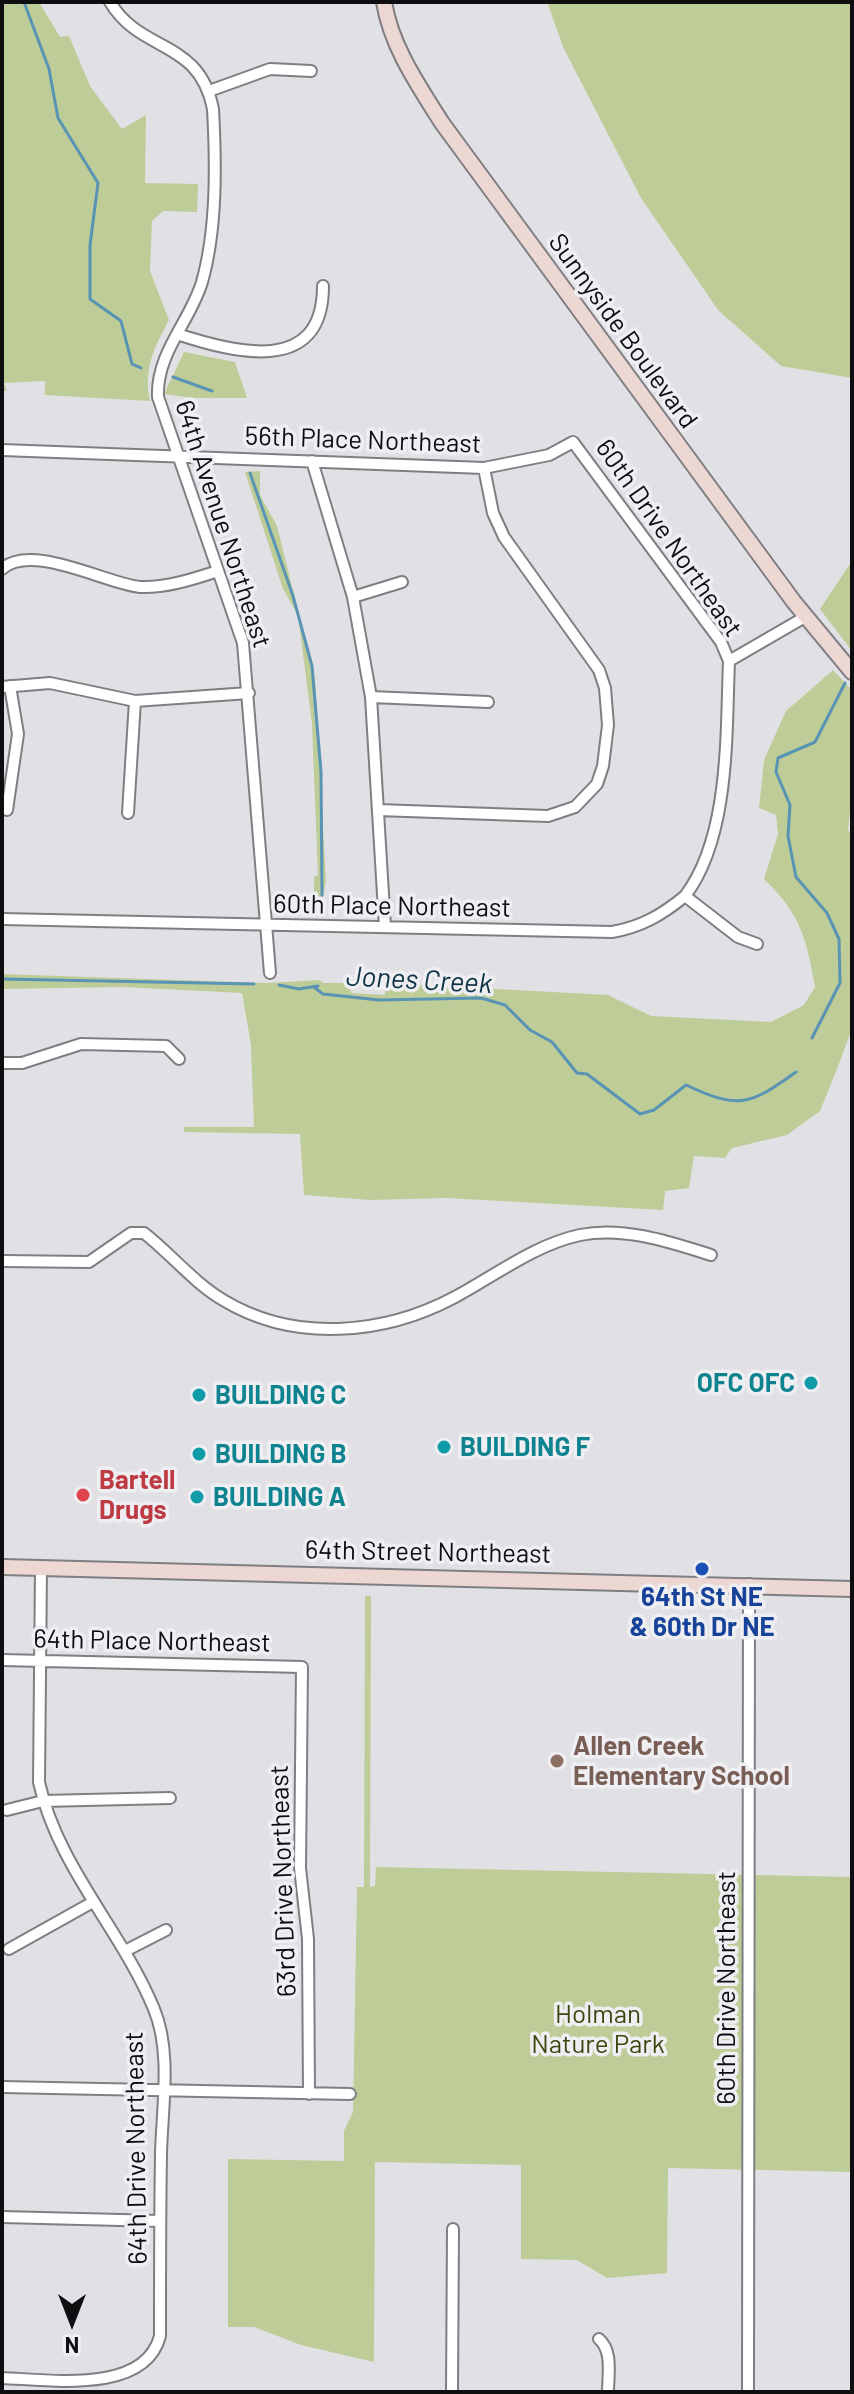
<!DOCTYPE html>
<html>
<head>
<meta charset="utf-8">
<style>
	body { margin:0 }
	#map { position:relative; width:854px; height:2394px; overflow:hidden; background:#e1e1e5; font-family:Barlow,sans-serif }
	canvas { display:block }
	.frame { position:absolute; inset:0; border:4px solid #0e0e10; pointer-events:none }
	.north { position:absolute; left:32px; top:2282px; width:80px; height:80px; -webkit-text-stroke:6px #eeeef3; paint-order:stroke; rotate:180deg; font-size:22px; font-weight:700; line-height:32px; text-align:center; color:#0e0e10 }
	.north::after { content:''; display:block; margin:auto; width:28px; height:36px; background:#0e0e10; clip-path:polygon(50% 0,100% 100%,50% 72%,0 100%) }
</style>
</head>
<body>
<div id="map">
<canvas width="854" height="2394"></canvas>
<div class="frame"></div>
<div class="north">N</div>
</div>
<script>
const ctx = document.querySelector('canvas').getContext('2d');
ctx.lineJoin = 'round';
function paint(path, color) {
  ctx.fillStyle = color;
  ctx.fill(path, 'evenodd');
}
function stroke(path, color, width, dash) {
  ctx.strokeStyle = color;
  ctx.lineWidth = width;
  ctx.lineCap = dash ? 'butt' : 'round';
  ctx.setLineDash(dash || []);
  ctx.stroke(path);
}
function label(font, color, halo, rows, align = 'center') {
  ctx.font = font + ' Barlow,sans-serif';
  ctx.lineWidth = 7;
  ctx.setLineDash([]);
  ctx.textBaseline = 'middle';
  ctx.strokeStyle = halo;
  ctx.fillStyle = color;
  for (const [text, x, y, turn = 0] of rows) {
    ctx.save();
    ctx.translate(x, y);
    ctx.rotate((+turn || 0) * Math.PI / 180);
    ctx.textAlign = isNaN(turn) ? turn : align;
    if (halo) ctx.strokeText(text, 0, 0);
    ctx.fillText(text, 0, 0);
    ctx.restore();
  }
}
const green = new Path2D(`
	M 2,2 L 39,2 L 60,37 L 69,36 L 90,86 L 122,129 L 146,115 L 145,183 L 198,184 L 197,212 L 163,211 L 152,221 L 150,271 L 169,320 C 154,348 143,369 150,401 L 45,395 L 45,381 L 4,383 L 7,391 L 2,391 Z
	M 547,2 L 852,2 L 852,378 L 781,366 L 718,310 L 641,198 L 564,49 Z
	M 184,352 L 235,362 L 247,398 L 193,398 L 164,394 Z
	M 260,471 L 260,495 L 277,526 L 315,679 L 326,881 L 323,897 L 314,898 L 314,877 L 318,875 L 312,724 L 298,615 L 283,589 L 245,472 Z
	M 852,561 L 852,651 L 820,609 Z
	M 833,670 L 852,690 L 852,792 L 848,829 L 852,839 L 852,1029 L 835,1074 L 820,1111 L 787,1135 L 732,1148 L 725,1158 L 694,1156 L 689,1188 L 665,1191 L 663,1210 L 446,1198 L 370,1200 L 304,1195 L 300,1134 L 184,1132 L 184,1127 L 254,1127 L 251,1045 L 242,993 L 124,987 L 2,989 L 2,974 L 266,983 L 320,980 L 323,983 L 350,983 L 351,993 L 385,995 L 385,983 L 608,995 L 651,1016 L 771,1022 L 804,1005 L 815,987 C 806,937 801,915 764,879 L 778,834 L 776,815 L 759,808 L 764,760 L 786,711 Z
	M 365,1596 L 371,1596 L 370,1887 L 375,1886 L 376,1867 L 852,1877 L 852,2172 L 668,2168 L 667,2273 L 607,2278 L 577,2260 L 521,2259 L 521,2165 L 375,2162 L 374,2362 L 301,2345 L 254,2327 L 228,2327 L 228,2159 L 344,2161 L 344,2131 L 353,2112 L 357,1887 L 364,1887 Z`);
const stream = new Path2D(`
	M 24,2 L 49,69 L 58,118 L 98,183 L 90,245 L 90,299 L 121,321 L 132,364 L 141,368
	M 173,377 L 212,391
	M 250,473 L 293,596 L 312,666 L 321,772 L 322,895
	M 2,979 L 254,984
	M 279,985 L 299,989 L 318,986
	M 315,988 L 323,994 L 379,1000 L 481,998 L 505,1005 L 530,1030 L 552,1042 L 577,1073 L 587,1074 L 640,1114 L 654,1110 L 686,1085 C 739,1110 750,1105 796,1072
	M 812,1038 L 840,983 L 839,939 L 827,913 L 796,877 L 788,836 L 790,805 L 776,772 L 778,758 L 815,742 L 845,683`);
const street = new Path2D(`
	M 110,2 C 141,54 199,38 213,109 C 216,164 217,229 202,282 C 190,322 156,353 158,397 L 243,643 L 270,973
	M 209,91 L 270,69 L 311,71
	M 177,334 C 235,353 323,376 323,286
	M 2,450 L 484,468 L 549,455 L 573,442 L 721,642 L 729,661 C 726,734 730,837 685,896
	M 312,461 L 353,597 L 371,697 L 385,927
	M 2,569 C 31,542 107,584 140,587 C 167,588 193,579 218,571
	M 353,597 L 402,582
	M 729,661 L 805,617
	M 2,687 L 50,683 L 135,701 L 249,693
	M 371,697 L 488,702
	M 7,810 L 18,734 L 10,686
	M 378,810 L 548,816 L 575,807 L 597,784 L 603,766 L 608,725 L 605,688 L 599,670 L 504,537 L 493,513 L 484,468
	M 128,813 L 135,701
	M 2,919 L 612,932 C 641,927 662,915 685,896 L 738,937 L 757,944
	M 2,1063 L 22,1063 L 81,1044 L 166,1046 L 179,1059
	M 2,1261 L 89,1262 L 131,1233 L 144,1233 C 171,1254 193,1282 223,1300 C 294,1343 384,1335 455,1297 C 496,1275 534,1245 580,1235 C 623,1226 670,1242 711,1255
	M 2,1660 L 302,1667 L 300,1868 L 308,1939 L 309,2094
	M 7,1810 L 43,1801 L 170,1798
	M 9,1949 L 93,1902
	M 125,1951 L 166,1930
	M 2,2087 L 350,2094
	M 2,2217 L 160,2221
	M 599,2339 C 613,2351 608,2375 608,2392
	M 2,2378 C 52,2380 145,2394 160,2336 C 160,2275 160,2215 161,2154 C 162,2108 172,2052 154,2009 C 122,1931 57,1866 39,1782 L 41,1567
	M 452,2392 L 453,2229
	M 748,2392 L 749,1584`);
const secondary = new Path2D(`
	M 384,2 C 391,46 418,85 442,123 L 794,602 L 852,672
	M 2,1567 L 852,1589`);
const markers = [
	[811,1383,8,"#0f9aa8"],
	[199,1395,8,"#0f9aa8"],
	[444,1447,8,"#0f9aa8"],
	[199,1454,8,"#0f9aa8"],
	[83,1495,8,"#e0444e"],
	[197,1497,8,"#0f9aa8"],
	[702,1569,8,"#1a4fb4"],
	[557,1761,8,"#8d6e63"]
];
const streetNames = [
	["Sunnyside Boulevard",623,331,54],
	["56th Place Northeast",363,440,2],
	["64th Avenue Northeast",223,524,72],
	["60th Drive Northeast",669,538,55],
	["60th Place Northeast",392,906,1],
	["64th Street Northeast",428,1552,1],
	["64th Place Northeast",152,1641,1],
	["63rd Drive Northeast",283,1881,-92],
	["60th Drive Northeast",726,1988,-90],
	["64th Drive Northeast",136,2148,-91]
];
const cultureNames = [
	["OFC OFC",795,1383,"right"],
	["BUILDING C",215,1395],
	["BUILDING F",460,1447],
	["BUILDING B",215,1454],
	["BUILDING A",213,1497]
];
const healthNames = [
	["Bartell",99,1480],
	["Drugs",99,1510]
];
const transitNames = [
	["64th St NE",702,1597],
	["& 60th Dr NE",702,1627]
];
const educationNames = [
	["Allen Creek",573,1746],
	["Elementary School",573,1776]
];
const parkNames = [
	["Holman",598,2014],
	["Nature Park",598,2044]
];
const waterNames = [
	["Jones Creek",419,980,3]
];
paint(green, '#becc98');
stroke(stream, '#5a94b4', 3);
stroke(street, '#7e7e83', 14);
stroke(secondary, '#7e7e83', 18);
stroke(street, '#fff', 10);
stroke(secondary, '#ecd7d3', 14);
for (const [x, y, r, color] of markers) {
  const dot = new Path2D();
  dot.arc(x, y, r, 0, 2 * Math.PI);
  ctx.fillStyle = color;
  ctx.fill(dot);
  stroke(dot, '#eeeef3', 3);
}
label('26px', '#0e0e10', '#eeeef3', streetNames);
label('bold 26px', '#0d838f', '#eeeef3', cultureNames, 'left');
label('bold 26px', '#be3a42', '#eeeef3', healthNames, 'left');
label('bold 26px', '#164399', '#eeeef3', transitNames);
label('bold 26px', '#785e54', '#eeeef3', educationNames, 'left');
label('26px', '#3b460c', '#eeeef3', parkNames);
label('italic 28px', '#0e3346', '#eeeef3', waterNames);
</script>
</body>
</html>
